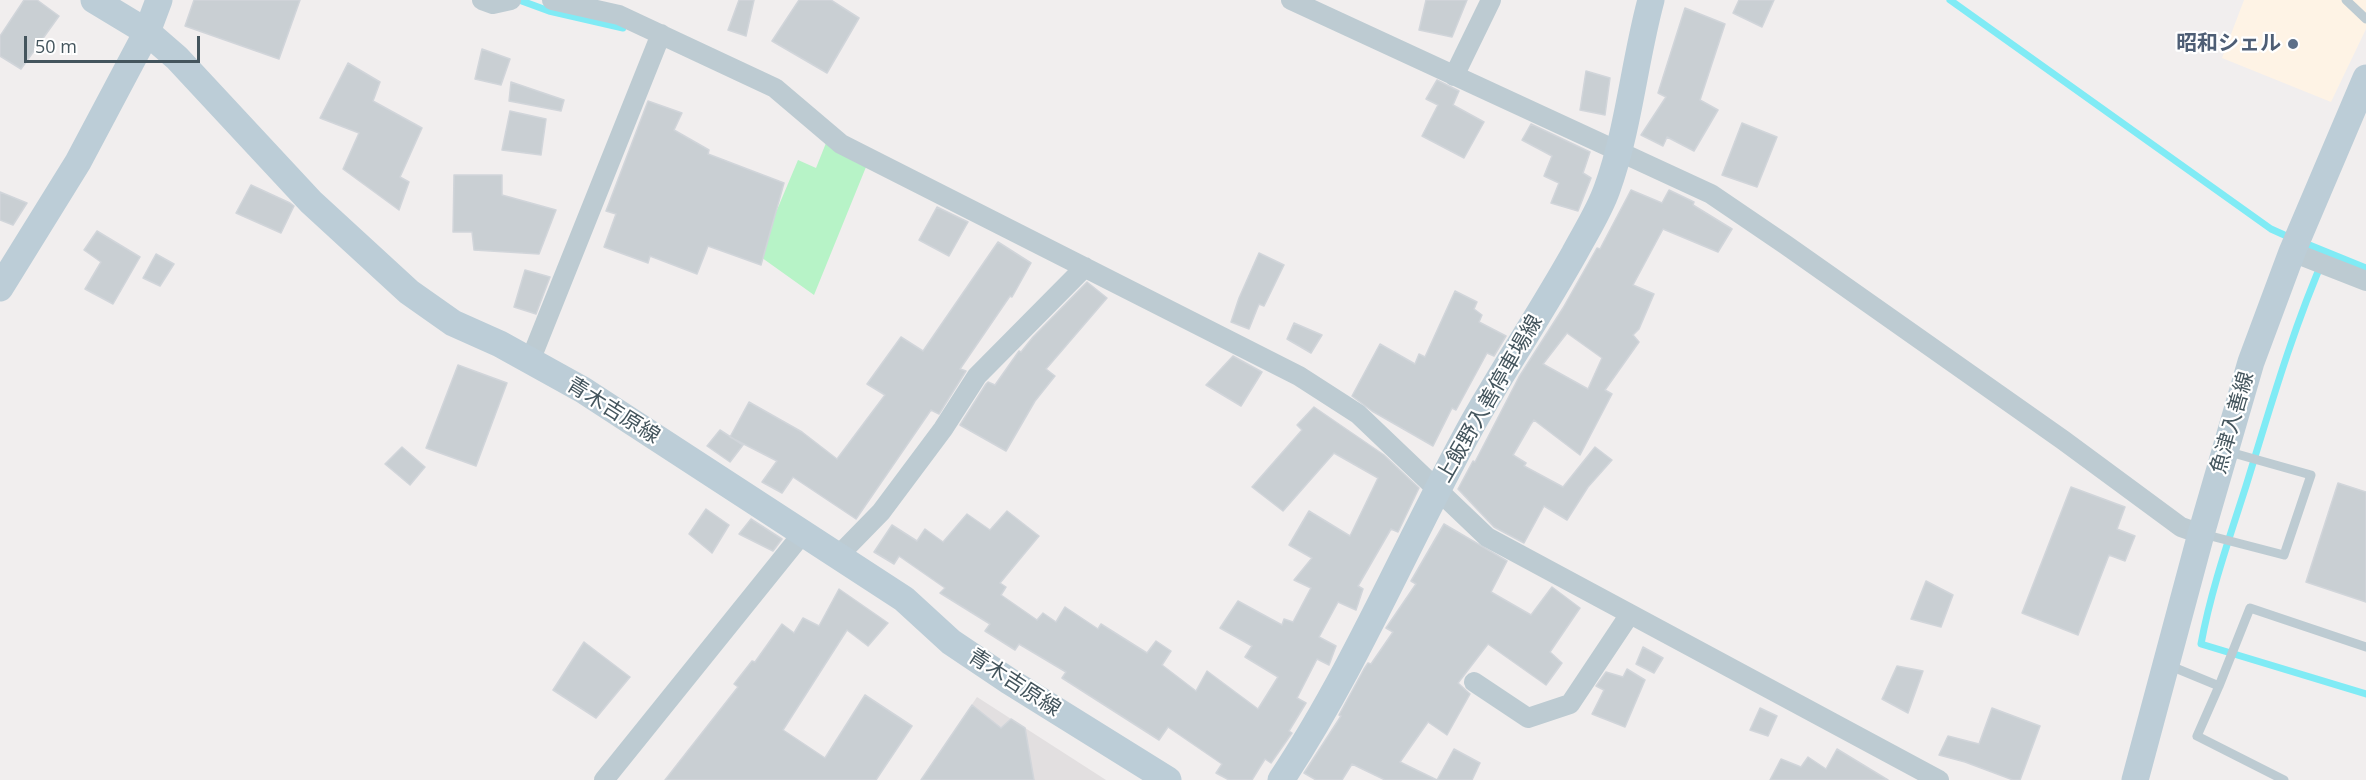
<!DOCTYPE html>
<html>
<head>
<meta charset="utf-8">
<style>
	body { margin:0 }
	#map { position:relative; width:2366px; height:780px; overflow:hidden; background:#f1eeee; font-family:"Open Sans",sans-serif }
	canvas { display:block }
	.scale { position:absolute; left:24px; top:36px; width:176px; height:27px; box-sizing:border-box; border:3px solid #44555d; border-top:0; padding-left:8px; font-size:18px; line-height:21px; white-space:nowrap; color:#44555d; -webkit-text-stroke:4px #fff; paint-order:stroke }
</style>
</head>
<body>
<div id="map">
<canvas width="2366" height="780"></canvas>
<div class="scale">50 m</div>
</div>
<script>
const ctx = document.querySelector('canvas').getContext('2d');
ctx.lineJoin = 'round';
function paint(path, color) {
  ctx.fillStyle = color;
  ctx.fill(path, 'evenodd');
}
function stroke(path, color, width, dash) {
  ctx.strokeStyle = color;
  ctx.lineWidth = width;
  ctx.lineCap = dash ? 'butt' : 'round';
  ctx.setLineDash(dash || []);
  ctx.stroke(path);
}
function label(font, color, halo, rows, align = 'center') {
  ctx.font = font + ' "Open Sans","Noto Sans JP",sans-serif';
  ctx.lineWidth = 4.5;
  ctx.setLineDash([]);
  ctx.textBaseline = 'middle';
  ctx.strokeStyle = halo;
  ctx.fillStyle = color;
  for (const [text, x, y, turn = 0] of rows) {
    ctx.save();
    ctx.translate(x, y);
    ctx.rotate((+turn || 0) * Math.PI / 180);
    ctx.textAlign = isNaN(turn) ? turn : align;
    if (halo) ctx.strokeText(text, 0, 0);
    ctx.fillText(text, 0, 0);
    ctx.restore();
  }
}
const commercial = new Path2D(`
	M 2244,0 L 2366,0 L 2366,29 L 2331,102 L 2222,58 Z`);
const education = new Path2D(`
	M 977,697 L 1106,780 L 921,780 Z`);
const green = new Path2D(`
	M 826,143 L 866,167 L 814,295 L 758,255 L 798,160 L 816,168 Z`);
const stream = new Path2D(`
	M 519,0 L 549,11 L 623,28
	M 1950,0 L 2271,229 L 2291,238
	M 2302,242 L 2366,268
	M 2326,253 C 2293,328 2270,408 2246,486 C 2229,539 2211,590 2201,644 L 2366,694`);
const building = new Path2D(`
	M 24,0 L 37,0 L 59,16 L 21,69 L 0,56 L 0,36 Z
	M 194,0 L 300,0 L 279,59 L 185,26 Z
	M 739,0 L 754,0 L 746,36 L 728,30 Z
	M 799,0 L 831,0 L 859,18 L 827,73 L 772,41 Z
	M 1426,0 L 1467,0 L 1452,37 L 1419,30 Z
	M 1739,0 L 1774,0 L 1762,27 L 1733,13 Z
	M 1685,8 L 1725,24 L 1700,100 L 1718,110 L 1694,151 L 1667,137 L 1663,146 L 1641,135 L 1666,97 L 1658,93 Z
	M 482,49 L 510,59 L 501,85 L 475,79 Z
	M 348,63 L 380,82 L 373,101 L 422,128 L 400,177 L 409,182 L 399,210 L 343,169 L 359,133 L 320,118 Z
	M 1586,71 L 1610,78 L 1605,115 L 1580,110 Z
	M 1437,80 L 1459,91 L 1453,105 L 1484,122 L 1464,158 L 1422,136 L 1438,105 L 1426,99 Z
	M 511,82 L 564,100 L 561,111 L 509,101 Z
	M 648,101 L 682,113 L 674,130 L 709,150 L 708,154 L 784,183 L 761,265 L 708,246 L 697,274 L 650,256 L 648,263 L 604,247 L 616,214 L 606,211 Z
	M 510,111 L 546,119 L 541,155 L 502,150 Z
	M 1742,123 L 1777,137 L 1757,187 L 1722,175 Z
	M 1531,124 L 1590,152 L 1583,173 L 1591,178 L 1578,211 L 1551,203 L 1559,183 L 1544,176 L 1552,156 L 1522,140 Z
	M 454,175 L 502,175 L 502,195 L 556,210 L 539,254 L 474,250 L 472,232 L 453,232 Z
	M 251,185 L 290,203 L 294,206 L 281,233 L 236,213 Z
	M 1631,190 L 1662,203 L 1669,190 L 1694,202 L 1693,205 L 1732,229 L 1718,252 L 1663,229 L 1633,285 L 1654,294 L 1639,329 L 1633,335 L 1639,342 L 1605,390 L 1612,394 L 1580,455 L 1534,420 L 1531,424 L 1513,455 L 1526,463 L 1524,466 L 1563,487 L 1595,447 L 1612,460 L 1588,487 L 1567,520 L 1544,506 L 1524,543 L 1494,527 L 1458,489 L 1473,461 L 1475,462 L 1519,377 L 1563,308 L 1597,248 L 1600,249 ZM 1567,333 L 1602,358 L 1588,389 L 1543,364 Z
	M 0,192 L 27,203 L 13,225 L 0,220 Z
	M 937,207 L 968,222 L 949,256 L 919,240 Z
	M 97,231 L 140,257 L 113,304 L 85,289 L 101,262 L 84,250 Z
	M 998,242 L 1031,263 L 1012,297 L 1010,296 L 960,369 L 966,371 L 939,414 L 931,410 L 856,519 L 793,477 L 782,493 L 762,482 L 777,461 L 730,437 L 749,402 L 802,432 L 837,459 L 885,395 L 867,384 L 901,337 L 923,351 Z
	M 1259,253 L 1284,265 L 1264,306 L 1259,304 L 1249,329 L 1231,322 L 1239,298 Z
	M 156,254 L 174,264 L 160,286 L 143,278 Z
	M 525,270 L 550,277 L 536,314 L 514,307 Z
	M 1087,282 L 1107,298 L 1046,369 L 1055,376 L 1035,401 L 1006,451 L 960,425 L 986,384 L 988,382 L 995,385 L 1019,351 L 1021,352 L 1033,337 Z
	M 1455,291 L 1477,302 L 1474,309 L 1482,315 L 1479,322 L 1506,336 L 1494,356 L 1487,353 L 1456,410 L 1452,408 L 1433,446 L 1372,411 L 1352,396 L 1380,344 L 1415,364 L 1419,354 L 1425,357 Z
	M 1294,323 L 1322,335 L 1311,353 L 1287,339 Z
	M 1233,356 L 1262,372 L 1241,406 L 1206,385 Z
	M 458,365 L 507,383 L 476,466 L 426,448 Z
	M 1314,407 L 1384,455 L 1419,488 L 1398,532 L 1391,529 L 1358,586 L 1363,589 L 1356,610 L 1338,602 L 1319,637 L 1336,646 L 1329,665 L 1317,659 L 1297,698 L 1306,703 L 1289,731 L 1292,733 L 1271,763 L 1265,759 L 1252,780 L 1229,780 L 1216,773 L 1222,764 L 1168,727 L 1159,740 L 1062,678 L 1066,672 L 1019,644 L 1015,650 L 985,631 L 990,624 L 940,593 L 945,588 L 899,556 L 894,564 L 874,552 L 892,525 L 917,541 L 925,529 L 943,542 L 967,514 L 990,530 L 1007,511 L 1039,536 L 1000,583 L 1006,587 L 1001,595 L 1037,620 L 1043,613 L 1056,622 L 1065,607 L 1098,629 L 1101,624 L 1147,653 L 1156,641 L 1171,651 L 1162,665 L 1196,691 L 1207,671 L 1258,709 L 1278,677 L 1245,657 L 1252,646 L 1220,628 L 1238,601 L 1282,625 L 1284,619 L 1293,622 L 1311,588 L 1294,580 L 1312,558 L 1289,545 L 1309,511 L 1350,536 L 1378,478 L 1334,453 L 1283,511 L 1252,487 L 1302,430 L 1297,425 Z
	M 720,430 L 743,445 L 730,462 L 707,446 Z
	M 402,447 L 425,467 L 410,485 L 385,464 Z
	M 2338,483 L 2366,492 L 2366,602 L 2306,582 Z
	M 2071,487 L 2125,507 L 2117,529 L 2135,536 L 2125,561 L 2109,555 L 2078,635 L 2022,613 Z
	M 706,509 L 729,525 L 712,553 L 689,534 Z
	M 751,519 L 782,539 L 773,551 L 739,534 Z
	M 1444,524 L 1507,561 L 1491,592 L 1531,615 L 1552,587 L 1580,608 L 1550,652 L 1562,663 L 1546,685 L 1488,644 L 1458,683 L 1470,694 L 1447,735 L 1428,722 L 1400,762 L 1437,780 L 1454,749 L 1480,763 L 1472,780 L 1385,780 L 1352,764 L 1342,780 L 1316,780 L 1304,773 L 1341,716 L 1339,715 L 1364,669 L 1368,663 L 1371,664 L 1393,632 L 1386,628 L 1416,584 L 1411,581 Z
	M 1926,581 L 1953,595 L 1941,627 L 1911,619 Z
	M 839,589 L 888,623 L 868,646 L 847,630 L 783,730 L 825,758 L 865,695 L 912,726 L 876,780 L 665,780 L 738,687 L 734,684 L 752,661 L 755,662 L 782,624 L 794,633 L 803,618 L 819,626 Z
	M 584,642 L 630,677 L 596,718 L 553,690 Z
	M 1643,647 L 1663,658 L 1654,673 L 1636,664 Z
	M 1897,666 L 1923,671 L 1908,713 L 1882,699 Z
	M 1627,669 L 1645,680 L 1625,727 L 1592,714 L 1604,690 L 1596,686 L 1606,672 L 1623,677 Z
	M 972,705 L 1001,728 L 1011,719 L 1025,728 L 1034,780 L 921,780 Z
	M 1760,708 L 1777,716 L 1768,736 L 1750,730 Z
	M 1992,708 L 2040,726 L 2020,780 L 2013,780 L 1965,762 L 1939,755 L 1948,736 L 1979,744 Z
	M 1837,749 L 1888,780 L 1770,780 L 1781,759 L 1801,767 L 1808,757 L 1826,769 Z`);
const lane = new Path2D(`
	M 2346,0 L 2366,19
	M 2203,534 L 2284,555 L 2311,475 L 2226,451
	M 2168,665 L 2219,686 L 2197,736 L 2284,780
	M 2219,686 L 2250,608 L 2366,647`);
const street = new Path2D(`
	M 482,0 L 493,4 L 511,0
	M 552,0 L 619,15 L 775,88 L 841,144 L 1299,376 L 1358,414 L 1487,537 L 1939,780
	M 1291,0 L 1711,194 L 1786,245 L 2063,440 L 2181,527 L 2201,534
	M 1454,76 L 1491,0
	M 2292,252 L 2366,281
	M 530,361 L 661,34
	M 838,556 L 881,512 L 943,429 L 977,376 L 1085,267
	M 1474,682 L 1528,718 L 1570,704 L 1630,614
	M 604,780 L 803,533`);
const secondary = new Path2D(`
	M 94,0 L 147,32 L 177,58 L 311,202 L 409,292 L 453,323 L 500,344 L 583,390 L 904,599 L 951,642 L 1009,681 L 1168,780
	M 0,288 L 78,162 L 147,32 L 159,0
	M 1281,780 C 1356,667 1408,540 1474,421 C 1506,365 1542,311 1574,254 C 1585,233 1599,212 1607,189 C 1629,128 1634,63 1651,0
	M 2135,780 L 2201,534 L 2251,362 L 2292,252 L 2366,78`);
const markers = [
	[2293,44,6,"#5c6f8a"]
];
const serviceNames = [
	["昭和シェル",2281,44]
];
const streetNames = [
	["上飯野入善停車場線",1490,399,-60],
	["青木吉原線",613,411,32],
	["魚津入善線",2233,423,-74],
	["青木吉原線",1014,683,33]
];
paint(commercial, '#fef3e5');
paint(education, '#e2dfe0');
paint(green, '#b7f3c7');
stroke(stream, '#80ebf5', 7);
paint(building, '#c9cfd3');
stroke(building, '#d1d5da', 1.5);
stroke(lane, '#bdcbd2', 9);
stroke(street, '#bdcbd2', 20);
stroke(secondary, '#bccdd7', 27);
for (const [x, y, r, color] of markers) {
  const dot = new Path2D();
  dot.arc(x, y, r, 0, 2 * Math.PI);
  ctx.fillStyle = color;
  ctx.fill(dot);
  stroke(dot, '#fff', 2);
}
label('bold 21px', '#4e5e75', '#fff', serviceNames, 'right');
label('21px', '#44555d', '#fff', streetNames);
</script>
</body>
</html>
